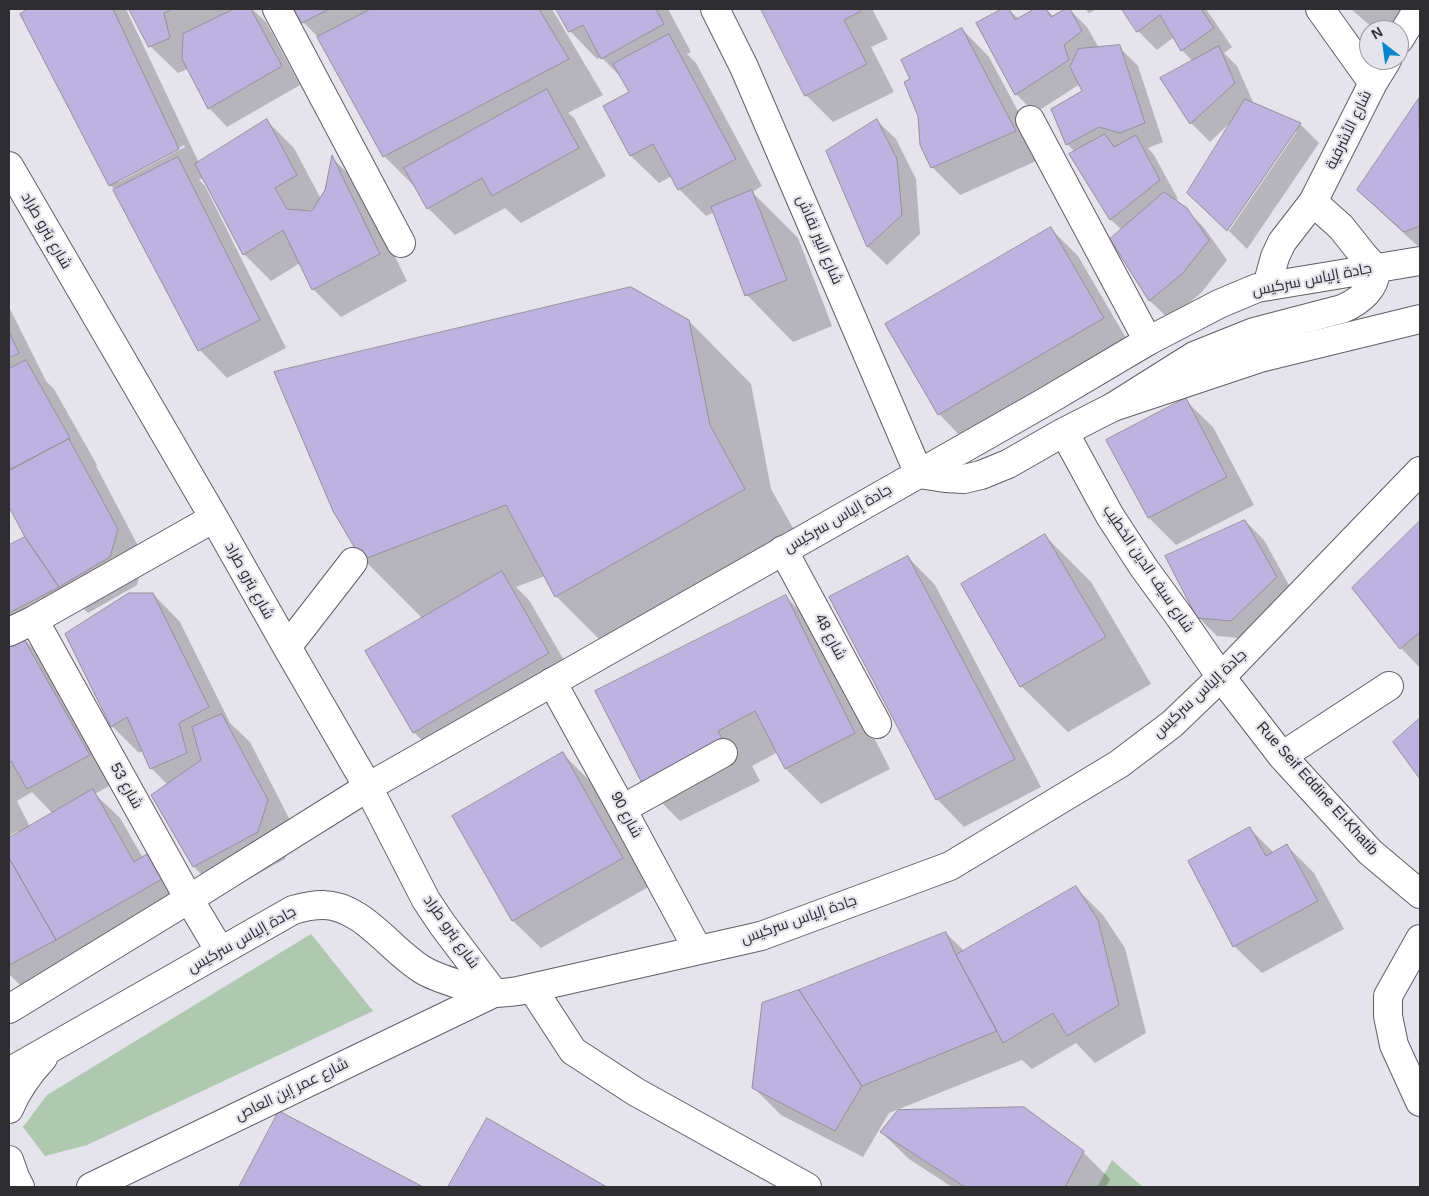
<!DOCTYPE html>
<html>
<head>
<meta charset="utf-8">
<style>
	body { margin:0 }
	#map { position:relative; width:1429px; height:1196px; overflow:hidden; background:#e5e3eb; font-family:Arial,sans-serif }
	canvas { display:block }
	.frame { position:absolute; inset:0; border:10px solid #2e2d30; pointer-events:none }
	.north { position:absolute; left:1359px; top:20px; width:50px; height:50px; box-sizing:border-box; background:#e5e3eb; border:1px solid #9c9aa0; border-radius:50%; rotate:330deg; font-size:14px; font-weight:700; line-height:20px; text-align:center; color:#2e2d30 }
	.north::after { content:''; display:block; margin:auto; width:18px; height:22px; background:#0786cd; clip-path:polygon(50% 0,100% 100%,50% 72%,0 100%) }
</style>
</head>
<body>
<div id="map">
<canvas width="1429" height="1196"></canvas>
<div class="frame"></div>
<div class="north">N</div>
</div>
<script>
const ctx = document.querySelector('canvas').getContext('2d');
ctx.lineJoin = 'round';
function paint(path, color) {
  ctx.fillStyle = color;
  ctx.fill(path, 'evenodd');
}
function stroke(path, color, width, dash) {
  ctx.strokeStyle = color;
  ctx.lineWidth = width;
  ctx.lineCap = dash ? 'butt' : 'round';
  ctx.setLineDash(dash || []);
  ctx.stroke(path);
}
function label(font, color, halo, rows, align = 'center') {
  ctx.font = font + ' Arial,Cairo,sans-serif';
  ctx.lineWidth = 4.5;
  ctx.setLineDash([]);
  ctx.textBaseline = 'middle';
  ctx.strokeStyle = halo;
  ctx.fillStyle = color;
  for (const [text, x, y, turn = 0] of rows) {
    ctx.save();
    ctx.translate(x, y);
    ctx.rotate((+turn || 0) * Math.PI / 180);
    ctx.textAlign = isNaN(turn) ? turn : align;
    if (halo) ctx.strokeText(text, 0, 0);
    ctx.fillText(text, 0, 0);
    ctx.restore();
  }
}
const green = new Path2D(`
	M 311,934 L 373,1011 L 87,1145 L 45,1156 L 23,1127 L 47,1095 Z
	M 1112,1160 L 1143,1187 L 1097,1187 Z`);
const shadow = new Path2D(`
	M 30,9 L 126,9 L 199,163 L 267,121 L 294,148 L 321,199 L 326,191 L 332,158 L 359,184 L 407,281 L 341,317 L 313,289 L 300,263 L 271,281 L 244,254 L 203,178 L 199,180 L 205,186 L 286,348 L 227,378 L 200,350 L 116,190 L 110,185 L 22,14 ZM 184,145 L 185,147 L 119,182 L 119,179 ZM 316,207 L 313,212 L 308,212 Z
	M 130,9 L 256,9 L 253,10 L 266,22 L 300,85 L 227,127 L 209,108 L 188,69 L 178,73 L 150,46 Z
	M 296,9 L 552,9 L 603,95 L 568,113 L 574,118 L 606,176 L 521,223 L 505,208 L 455,235 L 428,208 L 419,191 L 384,156 L 320,39 L 304,23 Z
	M 558,9 L 668,9 L 691,52 L 687,54 L 696,63 L 762,186 L 752,192 L 798,238 L 832,326 L 793,342 L 747,295 L 714,212 L 706,216 L 679,189 L 672,176 L 659,183 L 631,156 L 605,107 L 631,92 L 624,80 L 601,57 L 597,59 L 570,31 Z
	M 762,9 L 872,9 L 888,39 L 871,47 L 894,92 L 833,122 L 806,95 Z
	M 1004,9 L 1008,9 L 1019,19 L 1036,9 L 1046,9 L 1054,17 L 1069,9 L 1087,27 L 1099,48 L 1119,47 L 1138,66 L 1163,142 L 1148,148 L 1154,155 L 1178,199 L 1175,201 L 1186,209 L 1205,229 L 1227,260 L 1201,293 L 1169,319 L 1150,301 L 1112,239 L 1122,230 L 1111,220 L 1071,154 L 1075,152 L 1067,144 L 1084,91 L 1080,84 L 1035,113 L 1016,94 L 978,24 Z
	M 1085,9 L 1097,9 L 1089,13 Z
	M 1124,9 L 1206,9 L 1232,47 L 1224,53 L 1237,66 L 1253,102 L 1251,104 L 1300,124 L 1319,143 L 1247,249 L 1229,231 L 1297,131 L 1231,122 L 1210,142 L 1191,123 L 1162,79 L 1193,62 L 1182,50 L 1174,37 L 1157,50 L 1138,31 Z
	M 1351,9 L 1412,9 L 1393,30 L 1375,30 Z
	M 962,29 L 989,57 L 1043,158 L 960,195 L 932,167 L 919,116 L 912,80 Z
	M 1420,99 L 1420,248 L 1386,217 L 1359,190 Z
	M 877,121 L 896,139 L 916,179 L 920,234 L 887,265 L 868,247 L 827,152 Z
	M 1050,228 L 1078,256 L 1130,345 L 966,442 L 939,414 Z
	M 9,307 L 46,381 L 54,389 L 97,465 L 96,466 L 144,557 L 137,585 L 88,613 L 79,605 L 9,621 L 9,547 L 26,537 L 9,504 Z
	M 689,321 L 751,384 L 771,489 L 806,551 L 618,658 L 556,596 L 545,576 L 516,587 L 529,600 L 576,681 L 441,760 L 414,732 L 423,619 L 363,559 Z
	M 1185,400 L 1213,427 L 1254,505 L 1176,545 L 1149,518 L 1108,441 Z
	M 1245,521 L 1264,540 L 1295,596 L 1250,639 L 1217,636 L 1198,617 Z
	M 1420,523 L 1420,668 L 1401,648 L 1353,588 Z
	M 1045,536 L 1091,582 L 1151,684 L 1068,732 L 1021,686 Z
	M 908,557 L 935,585 L 1041,787 L 964,827 L 937,799 Z
	M 153,594 L 180,622 L 230,723 L 250,742 L 294,828 L 285,859 L 221,894 L 194,867 L 153,796 L 168,785 L 151,768 L 144,750 L 139,753 L 112,726 Z
	M 785,596 L 820,631 L 890,769 L 821,804 L 786,769 L 778,752 L 752,766 L 760,781 L 680,821 L 645,786 Z
	M 21,636 L 48,663 L 116,782 L 95,794 L 120,818 L 143,858 L 147,856 L 174,883 L 188,907 L 30,995 L 9,974 L 9,838 L 9,839 L 20,833 L 18,831 L 9,836 L 9,643 ZM 32,792 L 53,814 L 30,827 L 17,801 Z
	M 1420,720 L 1420,777 L 1395,742 Z
	M 563,754 L 590,781 L 650,886 L 541,948 L 513,921 L 454,817 Z
	M 1250,829 L 1274,853 L 1287,846 L 1314,873 L 1344,929 L 1262,973 L 1234,946 Z
	M 1075,887 L 1103,915 L 1125,948 L 1146,1033 L 1095,1063 L 1076,1043 L 1032,1069 L 1022,1060 L 889,1113 L 863,1157 L 781,1115 L 753,1087 L 946,933 L 965,952 Z
	M 280,1113 L 409,1181 L 421,1187 L 240,1187 Z
	M 487,1120 L 606,1187 L 449,1187 Z
	M 881,1132 L 1083,1152 L 1110,1179 L 1106,1187 L 952,1187 L 909,1159 Z`);
const building = new Path2D(`
	M 28,9 L 113,9 L 179,149 L 109,186 L 20,14 Z
	M 129,9 L 172,9 L 164,13 L 170,38 L 149,47 Z
	M 234,9 L 251,9 L 282,66 L 208,109 L 182,59 L 183,34 Z
	M 294,9 L 329,9 L 302,23 Z
	M 371,9 L 539,9 L 569,59 L 383,157 L 317,37 Z
	M 556,9 L 656,9 L 664,24 L 601,59 L 583,25 L 569,32 Z
	M 761,9 L 860,9 L 861,11 L 844,20 L 867,64 L 805,96 Z
	M 1002,9 L 1009,9 L 1015,20 L 1034,9 L 1046,9 L 1051,17 L 1065,9 L 1070,9 L 1082,31 L 1064,45 L 1069,60 L 1015,95 L 976,23 Z
	M 1122,9 L 1201,9 L 1214,28 L 1181,51 L 1160,15 L 1137,32 Z
	M 962,28 L 1016,131 L 931,168 L 920,145 L 918,116 L 904,82 L 910,79 L 901,60 Z
	M 669,34 L 736,159 L 678,190 L 653,144 L 630,156 L 603,106 L 629,92 L 613,64 Z
	M 1120,45 L 1145,123 L 1120,133 L 1099,127 L 1066,145 L 1051,109 L 1082,91 L 1070,67 L 1078,49 Z
	M 1219,46 L 1235,83 L 1190,124 L 1160,78 Z
	M 547,89 L 579,148 L 492,196 L 482,178 L 427,209 L 404,168 Z
	M 1419,98 L 1420,226 L 1404,232 L 1357,190 Z
	M 1245,99 L 1301,123 L 1227,231 L 1187,193 Z
	M 267,119 L 297,175 L 275,188 L 287,209 L 312,211 L 325,190 L 332,155 L 380,254 L 312,290 L 283,230 L 243,255 L 195,164 Z
	M 877,119 L 897,159 L 902,215 L 867,247 L 826,151 Z
	M 1105,134 L 1114,147 L 1136,135 L 1160,180 L 1110,220 L 1069,154 Z
	M 178,157 L 260,320 L 198,351 L 113,190 Z
	M 752,190 L 787,280 L 745,296 L 711,207 Z
	M 1164,192 L 1187,208 L 1209,240 L 1182,274 L 1149,301 L 1110,239 Z
	M 1051,227 L 1104,318 L 938,415 L 885,324 Z
	M 631,287 L 689,320 L 710,425 L 745,489 L 555,597 L 506,505 L 362,560 L 333,511 L 274,372 Z
	M 9,332 L 19,353 L 9,358 Z
	M 26,360 L 70,438 L 9,470 L 9,369 Z
	M 1186,398 L 1227,477 L 1148,518 L 1106,440 Z
	M 69,439 L 118,529 L 110,557 L 59,587 L 25,537 L 9,507 L 9,471 Z
	M 1245,520 L 1277,577 L 1231,621 L 1197,618 L 1165,556 Z
	M 1420,521 L 1420,632 L 1400,649 L 1352,588 Z
	M 1045,534 L 1106,637 L 1020,687 L 961,584 Z
	M 25,537 L 59,587 L 9,613 L 9,545 Z
	M 908,556 L 1015,759 L 936,800 L 829,597 Z
	M 502,571 L 549,653 L 413,733 L 365,651 Z
	M 129,593 L 153,593 L 209,707 L 179,723 L 187,753 L 150,769 L 127,717 L 111,727 L 65,634 Z
	M 786,595 L 855,733 L 785,769 L 755,711 L 718,731 L 726,746 L 644,787 L 595,691 Z
	M 21,634 L 90,755 L 27,789 L 11,761 L 9,763 L 9,641 Z
	M 222,714 L 268,800 L 258,832 L 193,867 L 151,795 L 201,760 L 192,727 Z
	M 1420,718 L 1420,779 L 1393,742 Z
	M 563,752 L 623,858 L 512,921 L 452,816 Z
	M 93,789 L 134,862 L 147,854 L 162,879 L 56,940 L 9,858 L 9,838 Z
	M 1250,827 L 1266,856 L 1287,844 L 1318,901 L 1233,947 L 1188,861 Z
	M 9,858 L 56,940 L 9,965 Z
	M 1076,886 L 1098,920 L 1119,1005 L 1067,1036 L 1053,1013 L 1003,1043 L 956,955 Z
	M 946,932 L 956,955 L 997,1031 L 862,1086 L 799,990 Z
	M 799,990 L 862,1086 L 835,1131 L 752,1088 L 762,1003 Z
	M 1024,1107 L 1084,1151 L 1065,1187 L 965,1187 L 880,1132 L 898,1110 Z
	M 279,1111 L 410,1180 L 423,1187 L 239,1187 Z
	M 487,1118 L 605,1186 L 608,1187 L 448,1187 Z`);
const minor = new Path2D(`
	M 277,9 L 401,243
	M 715,9 L 744,67 L 919,474 L 945,478 L 964,479 L 981,475 L 1008,464 L 1064,432 L 1113,407 L 1260,358 L 1420,319
	M 1320,9 L 1373,83
	M 1399,40 L 1418,9
	M 1030,120 L 1148,341
	M 9,166 L 214,518 L 287,647 L 368,787 L 426,900 L 442,924 L 494,993 L 91,1187
	M 1313,202 L 1341,227 L 1364,256 L 1375,268
	M 1267,286 L 1275,257 L 1282,242 L 1313,202 L 1373,83 L 1387,60
	M 1064,432 L 1110,516 L 1144,568 L 1179,616 L 1221,677 L 1282,756 L 1370,852 L 1420,894
	M 783,550 L 877,724
	M 34,620 L 189,899 L 220,951
	M 9,632 L 34,620 L 214,518
	M 287,647 L 353,562
	M 552,682 L 622,809 L 698,950
	M 1282,756 L 1389,686
	M 622,809 L 723,753
	M 1420,939 L 1388,996 L 1388,1016 L 1394,1045 L 1420,1102
	M 532,988 L 573,1051 L 636,1092 L 807,1187`);
const major = new Path2D(`
	M 1113,407 L 1194,356 L 1254,332 L 1342,309 C 1359,302 1378,287 1375,268
	M 9,1009 L 189,899 L 368,787 L 1045,402 L 1148,341 L 1219,304 L 1257,288 L 1420,261
	M 9,1072 L 293,910 C 303,907 312,905 323,905 C 362,905 391,951 423,970 C 436,978 480,992 495,993 C 503,993 511,992 518,991 L 761,936 L 950,866 L 1119,764 L 1172,724 L 1221,677 L 1420,471
	M 9,1109 C 17,1090 29,1073 43,1058
	M 9,1160 L 15,1177 L 20,1187`);
const streetNames = [
	["شارع الأشرفية",1349,130,-64],
	["شارع بترو طراد",46,231,60],
	["شارع البير نقاش",819,240,67],
	["جادة إلياس سركيس",1312,280,-11],
	["جادة إلياس سركيس",838,519,-30],
	["شارع سيف الدين الخطيب",1148,569,56],
	["شارع بترو طراد",249,581,61],
	["شارع 48",830,637,62],
	["جادة إلياس سركيس",1200,694,-43],
	["شارع 53",126,786,61],
	["Rue Seif Eddine El-Khatib",1317,789,48],
	["شارع 90",626,815,62],
	["جادة إلياس سركيس",799,920,-19],
	["شارع بترو طراد",451,932,55],
	["جادة إلياس سركيس",242,940,-29],
	["شارع عمر إبن العاص",292,1090,-26]
];
paint(green, '#afc8b0');
paint(shadow, '#0003');
paint(building, '#beb2e0');
stroke(building, '#929098', 1);
stroke(minor, '#615f66', 30);
stroke(major, '#615f66', 30);
stroke(minor, '#fff', 28);
stroke(major, '#fff', 28);
label('15px', '#2e2d30', '#e5e3eb', streetNames);
</script>
</body>
</html>
